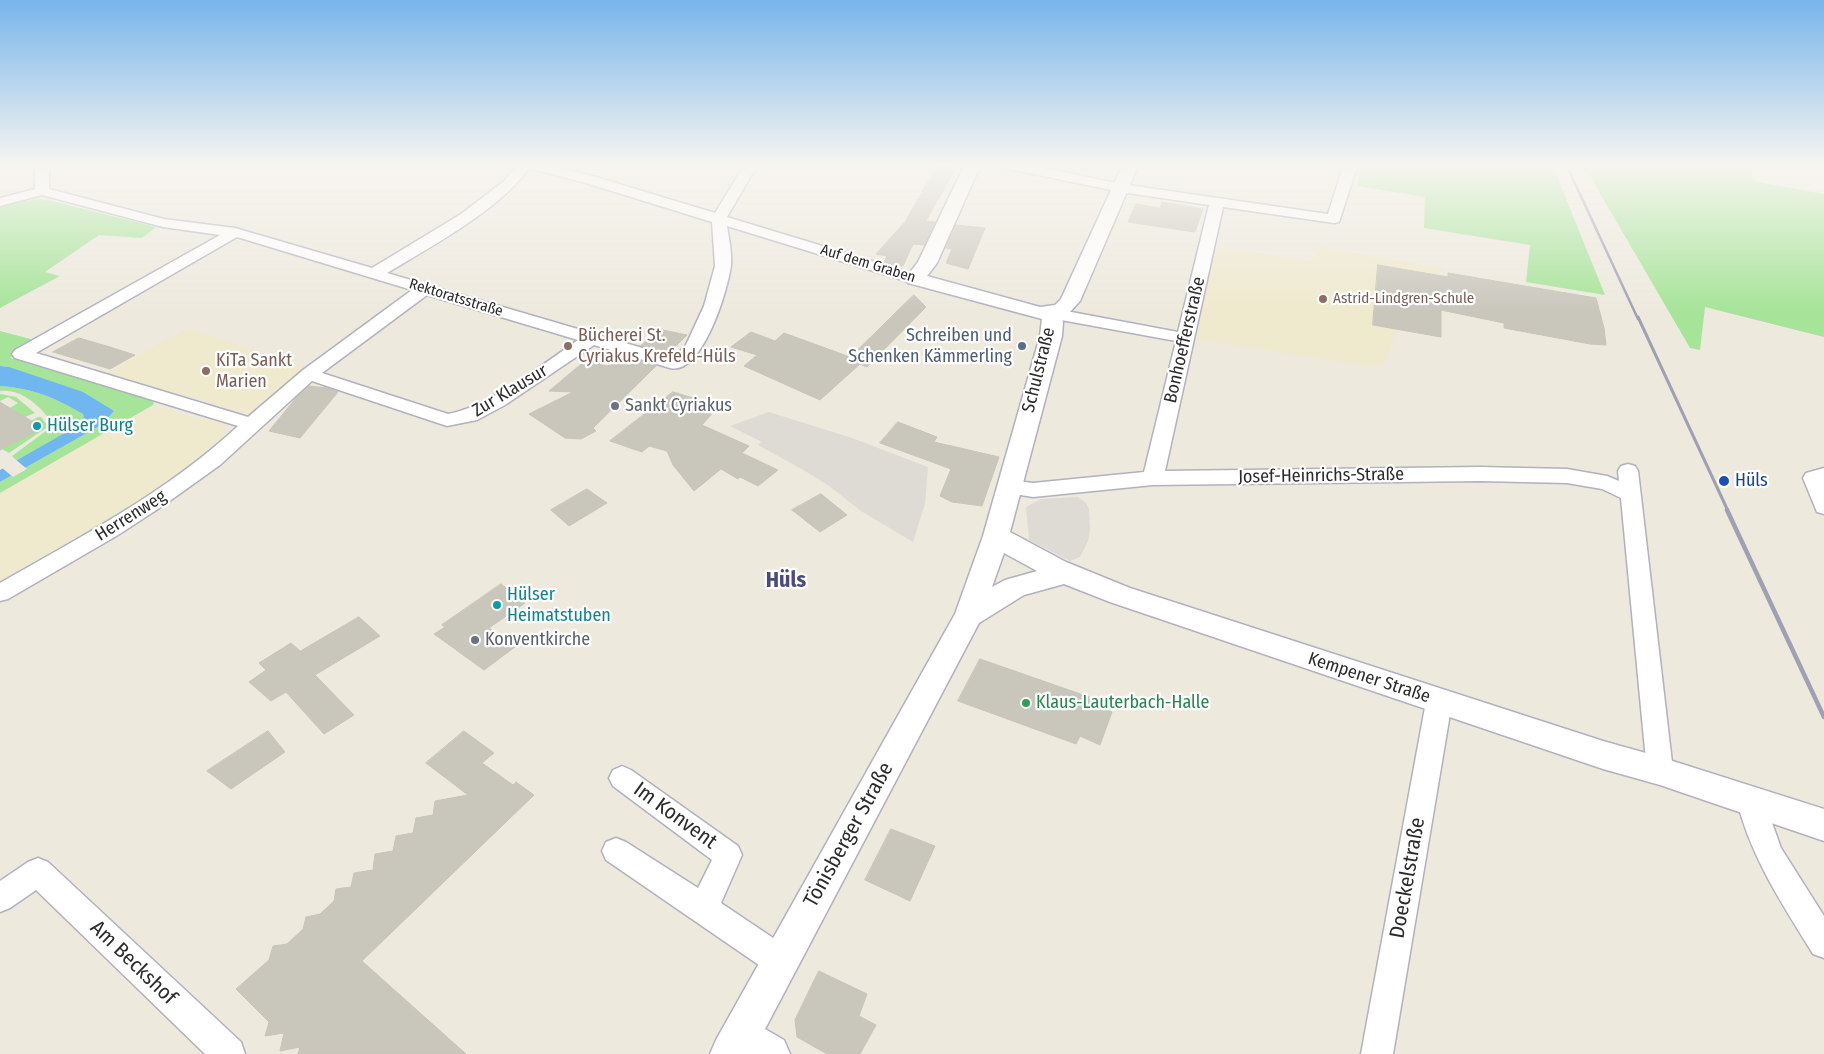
<!DOCTYPE html>
<html>
<head>
<meta charset="utf-8">
<style>
	body { margin:0 }
	canvas { display:block; background:#ede9dd }
</style>
</head>
<body>
<canvas width="1824" height="1054"></canvas>
<script>
const ctx = document.querySelector('canvas').getContext('2d');
ctx.lineJoin = 'round';
function paint(path, color) {
  ctx.fillStyle = color;
  ctx.fill(path, 'evenodd');
}
function stroke(path, color, width, dash) {
  ctx.strokeStyle = color;
  ctx.lineWidth = width;
  ctx.lineCap = dash ? 'butt' : 'round';
  ctx.setLineDash(dash || []);
  ctx.stroke(path);
}
function label(font, color, halo, rows, align = 'center') {
  ctx.font = font + ' "Fira Sans Condensed",sans-serif';
  ctx.lineWidth = 4.5;
  ctx.setLineDash([]);
  ctx.textBaseline = 'middle';
  ctx.strokeStyle = halo;
  ctx.fillStyle = color;
  for (const [text, x, y, turn = 0] of rows) {
    ctx.save();
    ctx.translate(x, y);
    ctx.rotate((+turn || 0) * Math.PI / 180);
    ctx.textAlign = isNaN(turn) ? turn : align;
    if (halo) ctx.strokeText(text, 0, 0);
    ctx.fillText(text, 0, 0);
    ctx.restore();
  }
}
const education = new Path2D(`
	M 1215,247 L 1311,261 L 1320,247 L 1442,268 L 1442,338 L 1397,329 L 1383,366 L 1368,366 L 1197,339 Z
	M 187,329 L 275,357 L 306,367 L 258,408 L 242,412 L 176,393 L 168,395 L 104,375 Z
	M 153,405 L 198,420 L 207,417 L 224,422 L 225,426 L 219,432 L 225,435 L 224,441 L 161,487 L 85,534 L 0,582 L 0,493 Z`);
const green = new Path2D(`
	M 1363,164 L 1552,164 L 1605,295 L 1526,282 L 1530,245 L 1424,228 L 1425,197 L 1357,186 Z
	M 1583,164 L 1759,164 L 1751,173 L 1753,181 L 1824,194 L 1824,337 L 1705,307 L 1700,350 L 1690,348 Z
	M 38,199 L 52,201 L 156,227 L 142,238 L 99,235 L 45,272 L 60,276 L 0,308 L 0,205 Z
	M 0,331 L 38,341 L 10,358 L 28,362 L 154,401 L 153,405 L 0,493 L 0,482 L 103,424 L 114,411 L 9,367 L 0,366 Z
	M 0,386 C 35,389 53,397 83,414 L 84,418 L 75,427 L 17,461 L 12,456 L 50,428 L 53,423 C 39,406 23,389 0,391 Z
	M 0,394 L 16,397 L 35,413 L 25,417 L 10,408 L 18,403 L 8,397 L 0,401 Z
	M 38,417 L 41,417 L 47,425 L 46,428 L 9,453 L 2,449 L 43,428 L 31,421 Z`);
const plaza = new Path2D(`
	M 769,412 L 852,438 L 928,467 L 925,504 L 913,542 L 861,511 L 829,486 L 805,471 L 758,445 L 762,442 L 730,426 Z
	M 1078,497 L 1086,503 L 1089,509 L 1090,530 L 1088,541 L 1080,557 L 1070,561 L 1029,540 L 1026,507 L 1041,499 Z`);
const water = new Path2D(`
	M 0,366 L 9,367 L 83,392 L 114,411 L 103,424 L 0,482 L 0,470 L 75,427 L 84,418 L 83,414 C 53,397 35,389 0,386 Z`);
const pier = new Path2D(`
	M 15,459 L 27,469 L 13,477 L 1,467 Z`);
const building = new Path2D(`
	M 938,164 L 947,164 L 955,169 L 926,221 L 935,222 L 924,245 L 913,244 L 903,266 L 884,263 L 887,256 L 876,254 L 905,222 Z
	M 1162,202 L 1203,209 L 1195,232 L 1128,222 L 1136,204 L 1160,208 Z
	M 956,225 L 985,228 L 968,269 L 946,263 L 952,249 L 946,248 Z
	M 1378,265 L 1448,277 L 1448,273 L 1596,298 L 1604,328 L 1606,345 L 1590,344 L 1504,328 L 1504,323 L 1441,310 L 1441,337 L 1373,325 Z
	M 914,295 L 926,307 L 867,367 L 860,364 L 820,400 L 744,366 L 757,355 L 731,347 L 751,332 L 775,341 L 784,333 L 850,357 Z
	M 658,329 L 687,335 L 668,354 L 641,346 Z
	M 79,338 L 110,347 L 135,355 L 110,369 L 53,352 Z
	M 629,358 L 656,366 L 593,428 L 596,431 L 581,439 L 565,438 L 529,414 L 573,392 L 549,391 L 586,360 L 607,366 L 624,362 Z
	M 309,386 L 327,388 L 338,392 L 300,438 L 269,431 L 296,398 Z
	M 673,392 L 710,403 L 711,415 L 702,425 L 749,446 L 742,453 L 778,470 L 758,486 L 740,477 L 738,479 L 721,469 L 694,491 L 673,465 L 667,451 L 649,446 L 642,452 L 610,441 Z
	M 0,402 L 43,428 L 0,450 Z
	M 898,422 L 937,437 L 934,442 L 999,457 L 982,506 L 952,502 L 940,496 L 951,469 L 880,443 Z
	M 587,489 L 607,503 L 569,526 L 551,510 Z
	M 821,494 L 847,515 L 820,532 L 792,510 Z
	M 501,584 L 525,603 L 489,628 L 515,647 L 484,670 L 434,634 L 445,627 L 442,625 Z
	M 359,617 L 380,636 L 315,675 L 354,715 L 324,734 L 286,692 L 271,701 L 249,682 L 266,670 L 259,663 L 291,643 L 300,651 Z
	M 980,659 L 1092,698 L 1091,704 L 1112,712 L 1100,745 L 1080,736 L 1076,744 L 958,701 Z
	M 268,731 L 285,752 L 231,789 L 207,771 Z
	M 464,731 L 494,753 L 482,763 L 513,785 L 516,782 L 534,795 L 362,961 L 466,1054 L 298,1054 L 300,1047 L 280,1051 L 284,1033 L 265,1036 L 269,1022 L 236,989 L 269,960 L 273,946 L 287,944 L 303,929 L 306,917 L 320,914 L 334,901 L 336,889 L 351,887 L 354,873 L 373,870 L 375,854 L 393,851 L 396,836 L 413,833 L 416,818 L 433,815 L 435,801 L 468,795 L 426,763 Z
	M 891,829 L 935,846 L 910,901 L 865,880 Z
	M 819,971 L 867,994 L 859,1016 L 876,1025 L 860,1054 L 827,1054 L 797,1037 L 795,1020 Z`);
const minor = new Path2D(`
	M 35,164 L 49,164 L 49,189 L 164,219 L 235,228 L 372,268 L 461,214 L 503,182 L 518,164 L 545,164 L 596,177 L 715,213 L 745,164 L 758,164 L 727,217 L 921,276 L 923,279 L 921,282 L 909,282 L 727,226 C 729,239 732,252 731,265 C 728,290 702,376 670,368 L 594,345 L 505,405 L 477,420 L 447,426 L 312,381 L 220,465 L 164,505 L 118,535 L 8,599 L 0,601 L 0,583 C 84,535 167,492 238,426 L 15,358 L 12,354 L 15,350 L 220,235 L 163,227 L 42,195 L 0,206 L 0,198 L 35,189 ZM 529,168 L 586,183 L 712,222 L 715,266 L 704,306 L 685,347 L 673,357 L 387,273 C 430,247 501,209 529,168 ZM 237,237 L 412,290 L 303,370 L 248,417 L 36,353 ZM 427,295 L 578,340 C 543,364 489,407 448,414 L 322,373 Z
	M 998,164 L 1026,164 L 1121,184 L 1328,214 L 1344,164 L 1358,164 L 1339,222 L 1334,223 L 1223,207 L 1165,471 L 1480,467 L 1567,469 L 1607,476 L 1619,481 L 1618,471 L 1621,466 L 1628,464 L 1635,466 L 1638,471 L 1673,771 L 1669,779 L 1660,783 L 1651,779 L 1647,771 L 1621,498 L 1602,489 L 1567,483 L 1480,481 L 1153,485 L 1033,497 L 1002,492 L 999,487 L 1002,482 L 1009,480 L 1033,483 L 1144,472 L 1176,341 L 1050,318 L 1044,317 L 1042,313 L 1044,309 L 1050,308 L 1178,332 L 1209,205 L 1121,192 L 1004,168 Z
	M 1824,468 L 1824,514 L 1817,512 L 1803,478 L 1806,473 Z
	M 1439,692 L 1448,695 L 1452,702 L 1393,1054 L 1361,1054 L 1426,702 L 1430,695 Z
	M 622,766 L 631,770 L 738,846 L 742,855 L 721,903 L 791,950 L 795,961 L 791,972 L 780,976 L 769,972 L 606,860 L 602,851 L 606,842 L 616,838 L 626,842 L 698,888 L 712,860 L 613,786 L 609,778 L 613,770 Z
	M 1751,789 L 1761,792 L 1781,848 L 1824,916 L 1824,958 L 1813,954 C 1783,905 1751,858 1737,801 L 1741,792 Z
	M 38,858 L 48,862 L 241,1042 L 245,1054 L 205,1054 L 36,890 L 10,908 L 0,912 L 0,881 L 28,862 Z`);
const tertiary = new Path2D(`
	M 965,164 L 981,164 L 937,263 L 927,276 L 1040,307 L 1055,305 L 1061,299 L 1123,164 L 1139,164 L 1080,301 L 1069,313 L 1061,316 L 1063,322 L 1062,336 L 1010,532 L 1066,562 L 1130,588 L 1603,741 L 1660,757 L 1824,809 L 1824,841 L 1660,785 L 1603,769 L 1110,602 L 1064,584 L 1024,595 L 979,623 L 765,1029 L 784,1040 L 790,1054 L 710,1054 L 716,1040 L 955,614 L 983,536 L 1040,336 L 1042,319 L 908,283 L 905,279 L 918,262 ZM 1004,553 L 1037,571 L 1005,580 L 992,587 Z`);
const railFar2 = new Path2D(`
	M 1566,164 L 1638,319`);
const railFar1 = new Path2D(`
	M 1638,317 L 1728,511`);
const rail = new Path2D(`
	M 1727,510 L 1824,717`);
const markers = [
	[1323,299,5,"#8d6e63"],
	[568,346,5,"#8d6e63"],
	[1022,346,5,"#5c6f8a"],
	[206,371,5,"#8d6e63"],
	[615,406,5,"#6b7280"],
	[37,426,5,"#0f9aa8"],
	[1724,481,6,"#1a4fb4"],
	[497,605,5,"#0f9aa8"],
	[475,640,5,"#6b7280"],
	[1026,703,5,"#2e9e5b"]
];
const farStreetnames = [
	["Auf dem Graben",868,264,17],
	["Rektoratsstraße",456,298,17]
];
const farEducationnames = [
	["Astrid-Lindgren-Schule",1333,299]
];
const educationNames = [
	["Bücherei St.",578,336],
	["Cyriakus Krefeld-Hüls",578,357],
	["KiTa Sankt",216,361],
	["Marien",216,382]
];
const serviceNames = [
	["Schreiben und",1012,336],
	["Schenken Kämmerling",1012,357]
];
const streetNames = [
	["Bonhoefferstraße",1185,340,-77],
	["Schulstraße",1039,370,-76],
	["Zur Klausur",510,391,-31],
	["Josef-Heinrichs-Straße",1321,476,-1],
	["Herrenweg",131,516,-32],
	["Kempener Straße",1369,678,18]
];
const worshipNames = [
	["Sankt Cyriakus",625,406],
	["Konventkirche",485,640]
];
const cultureNames = [
	["Hülser Burg",47,426],
	["Hülser",507,595],
	["Heimatstuben",507,616]
];
const transitNames = [
	["Hüls",1735,481]
];
const leisureNames = [
	["Klaus-Lauterbach-Halle",1036,703]
];
const nearStreetnames = [
	["Im Konvent",675,816,36],
	["Tönisberger Straße",849,835,-61],
	["Doeckelstraße",1408,878,-80],
	["Am Beckshof",133,963,44]
];
const districtNames = [
	["Hüls",786,581]
];
paint(education, '#efe9cd');
paint(green, '#a6e499');
paint(plaza, '#dddbd4');
paint(water, '#70b7ef');
paint(pier, '#ede9dd');
paint(building, '#c9c7bc');
stroke(building, '#c8c5b7', 1);
stroke(minor, '#b1b1bf', 3);
stroke(tertiary, '#b1b1bf', 3);
paint(minor, '#fff');
paint(tertiary, '#fff');
stroke(railFar2, '#a0a0b5', 2.5);
stroke(railFar1, '#a0a0b5', 3);
stroke(rail, '#a0a0b5', 4.5);
const sky = ctx.createLinearGradient(0, 0, 0, 312);
sky.addColorStop(0, '#78b5eb');
sky.addColorStop(0.53, '#f7f5f0');
sky.addColorStop(1, '#f7f5f000');
ctx.fillStyle = sky;
ctx.fillRect(0, 0, 1824, 312);
for (const [x, y, r, color] of markers) {
  const dot = new Path2D();
  dot.arc(x, y, r, 0, 2 * Math.PI);
  ctx.fillStyle = color;
  ctx.fill(dot);
  stroke(dot, '#fff', 2);
}
label('15px', '#2b2b2b', '#fff', farStreetnames);
label('15px', '#785e54', '#fff', farEducationnames, 'left');
label('18px', '#785e54', '#fff', educationNames, 'left');
label('18px', '#4e5e75', '#fff', serviceNames, 'right');
label('18px', '#2b2b2b', '#fff', streetNames);
label('18px', '#5b616d', '#fff', worshipNames, 'left');
label('18px', '#0d838f', '#fff', cultureNames, 'left');
label('18px', '#164399', '#fff', transitNames, 'left');
label('18px', '#27864d', '#fff', leisureNames, 'left');
label('21px', '#2b2b2b', '#fff', nearStreetnames);
label('bold 22px', '#4b4b7c', '#fff', districtNames);
</script>
</body>
</html>
